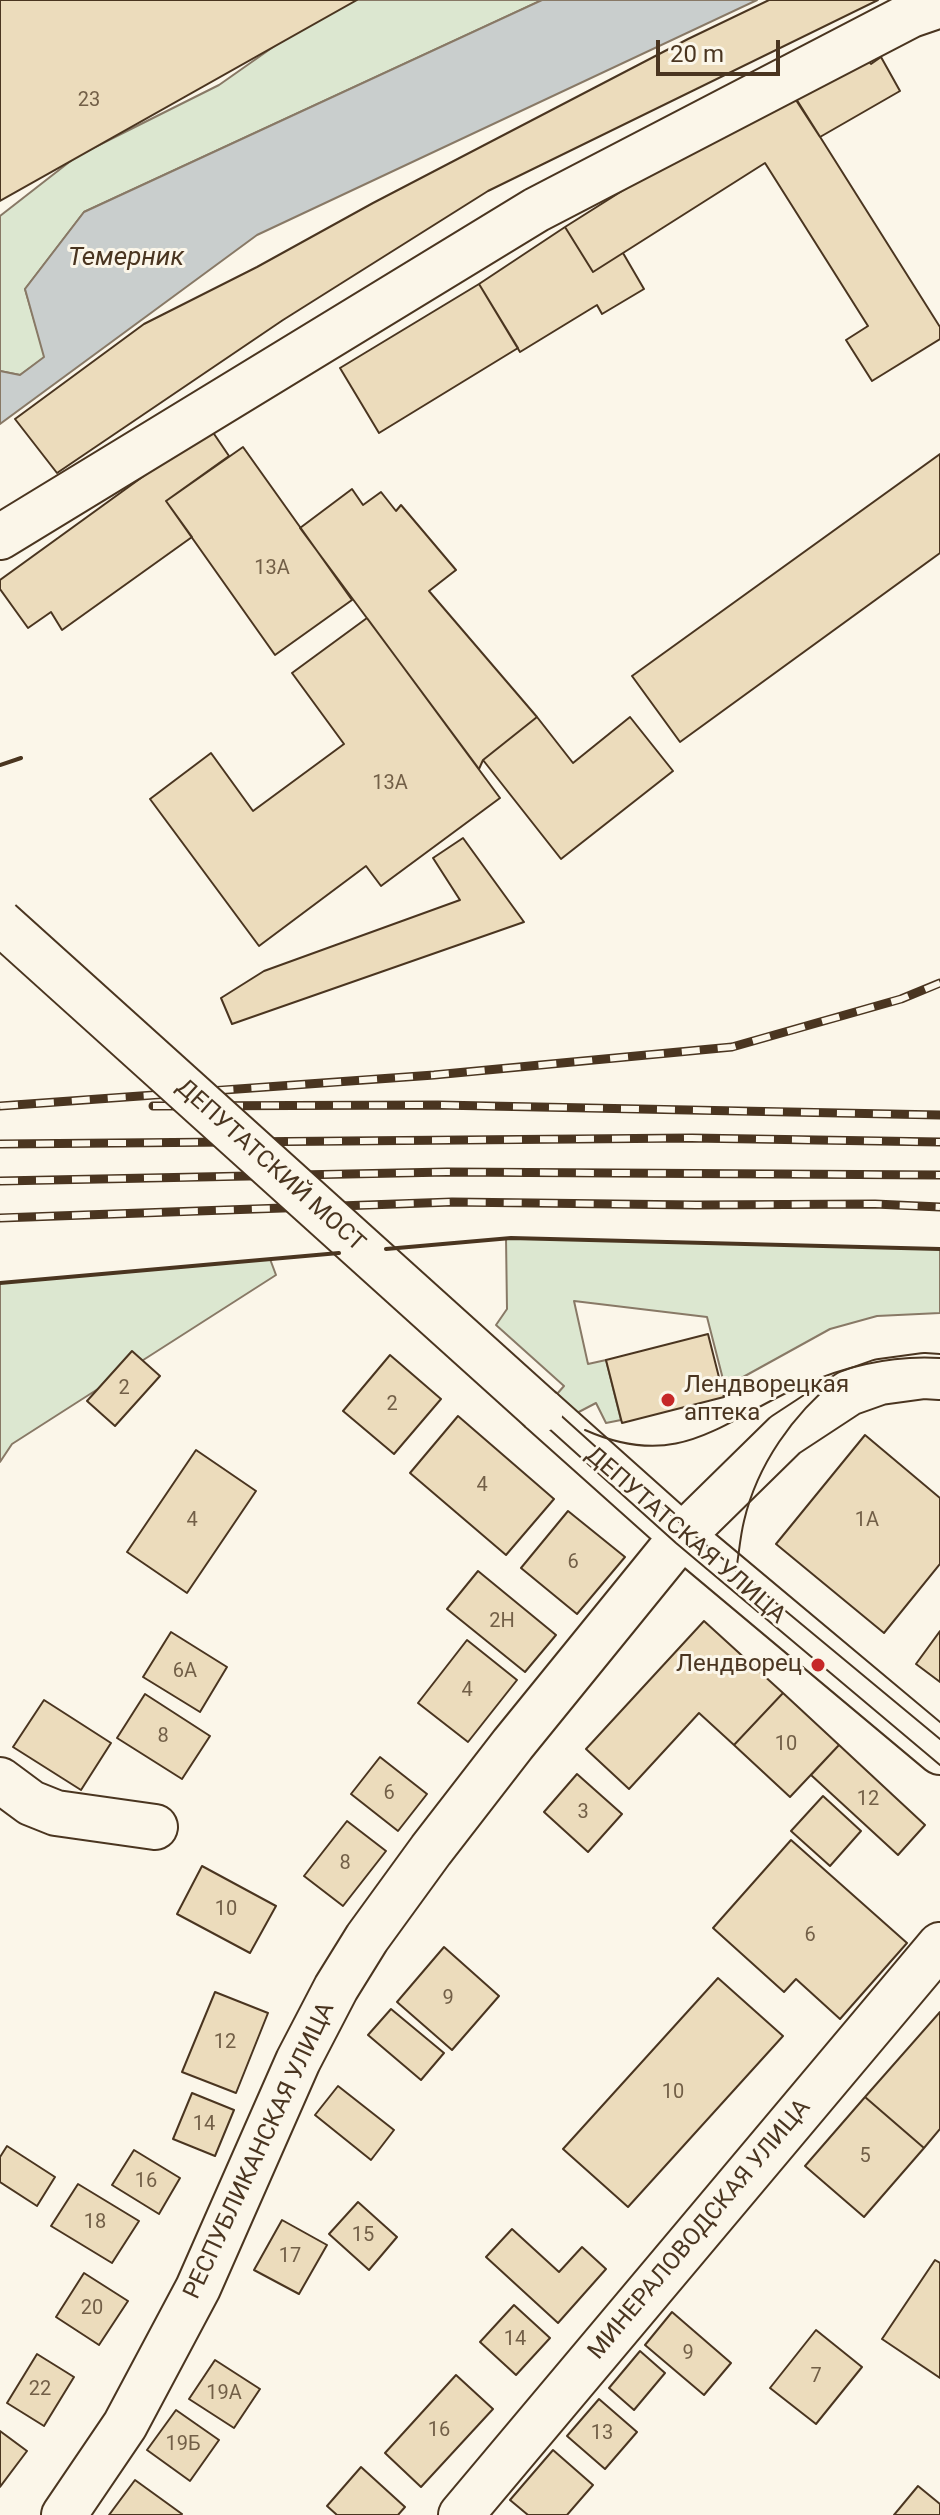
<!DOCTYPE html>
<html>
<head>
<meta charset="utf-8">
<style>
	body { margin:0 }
	#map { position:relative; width:940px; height:2515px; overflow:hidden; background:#fbf6e9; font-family:Roboto,sans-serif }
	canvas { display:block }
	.scale { position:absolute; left:656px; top:40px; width:124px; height:36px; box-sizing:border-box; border:4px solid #4a3520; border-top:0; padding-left:10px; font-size:24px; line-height:28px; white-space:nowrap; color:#4a3520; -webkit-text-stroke:6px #fbf6e9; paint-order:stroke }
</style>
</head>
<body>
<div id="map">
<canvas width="940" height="2515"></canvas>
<div class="scale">20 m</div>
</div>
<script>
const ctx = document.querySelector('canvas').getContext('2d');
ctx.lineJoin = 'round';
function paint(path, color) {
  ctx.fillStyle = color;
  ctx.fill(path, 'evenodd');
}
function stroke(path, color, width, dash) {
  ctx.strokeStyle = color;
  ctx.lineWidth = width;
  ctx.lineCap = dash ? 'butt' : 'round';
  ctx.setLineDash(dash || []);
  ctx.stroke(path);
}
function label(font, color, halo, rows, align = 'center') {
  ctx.font = font + ' Roboto,sans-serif';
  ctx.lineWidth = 6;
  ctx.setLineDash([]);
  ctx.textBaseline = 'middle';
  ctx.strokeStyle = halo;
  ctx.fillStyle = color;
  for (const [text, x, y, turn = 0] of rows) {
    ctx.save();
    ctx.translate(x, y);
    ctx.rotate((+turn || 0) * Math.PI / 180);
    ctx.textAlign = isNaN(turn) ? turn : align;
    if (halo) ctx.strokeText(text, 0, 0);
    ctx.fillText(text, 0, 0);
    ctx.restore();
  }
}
const green = new Path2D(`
	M 340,0 L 542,0 L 84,212 L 25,289 L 45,357 L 20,375 L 0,371 L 0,216 L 77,156 L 219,85 Z
	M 506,1238 L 940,1249 L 940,1313 L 877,1316 L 830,1329 L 725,1387 L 707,1317 L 574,1301 L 588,1364 L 606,1360 L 621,1420 L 606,1423 L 596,1403 L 573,1415 L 560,1404 L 557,1394 L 564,1386 L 496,1325 L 507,1309 Z
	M 270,1259 L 276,1275 L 12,1444 L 0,1462 L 0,1283 Z`);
const water = new Path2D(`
	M 542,0 L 757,0 L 257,235 L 0,424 L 0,371 L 20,375 L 44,357 L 25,289 L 84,212 Z`);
const building = new Path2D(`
	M 0,0 L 357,0 L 0,201 Z
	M 769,0 L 878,0 L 488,191 L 283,320 L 57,473 L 15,419 L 144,324 L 257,267 L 373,203 L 688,39 Z
	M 865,56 L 871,64 L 881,57 L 900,91 L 820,137 L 794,97 Z
	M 788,86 L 940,327 L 940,339 L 872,381 L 846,340 L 868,326 L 765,163 L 593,272 L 565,227 Z
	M 565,227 L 593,272 L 623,253 L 644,289 L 602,314 L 597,305 L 520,352 L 479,284 Z
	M 479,284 L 518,348 L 379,433 L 340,368 Z
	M 210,428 L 229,456 L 166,501 L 192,537 L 62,630 L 51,612 L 28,628 L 0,589 L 0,580 Z
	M 243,447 L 352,600 L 275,655 L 166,501 Z
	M 940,454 L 940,553 L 680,742 L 632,676 Z
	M 352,489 L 363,505 L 381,492 L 396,511 L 401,505 L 456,570 L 429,591 L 537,717 L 483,760 L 479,769 L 300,528 Z
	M 367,618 L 500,798 L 381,886 L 366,866 L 259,946 L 150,799 L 211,753 L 253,811 L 344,744 L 292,673 Z
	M 537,717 L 573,763 L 630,717 L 673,771 L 561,859 L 483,760 Z
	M 463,838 L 524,922 L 232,1024 L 221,998 L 264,971 L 460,900 L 433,858 Z
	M 708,1334 L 724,1397 L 622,1423 L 606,1360 Z
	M 132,1351 L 160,1376 L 115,1426 L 87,1401 Z
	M 390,1355 L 441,1399 L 394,1454 L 343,1411 Z
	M 458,1416 L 554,1499 L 506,1555 L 410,1473 Z
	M 865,1435 L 940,1498 L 940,1564 L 884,1633 L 776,1544 Z
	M 196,1450 L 256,1491 L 187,1593 L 127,1552 Z
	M 568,1511 L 625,1557 L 577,1614 L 521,1568 Z
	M 478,1571 L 556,1635 L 525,1672 L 447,1609 Z
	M 704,1621 L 783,1693 L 734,1745 L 699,1713 L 629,1789 L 586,1749 Z
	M 940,1631 L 940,1682 L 916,1664 Z
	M 171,1632 L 227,1667 L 200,1712 L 143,1677 Z
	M 467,1640 L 517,1680 L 468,1742 L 418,1703 Z
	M 783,1693 L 839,1745 L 790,1797 L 734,1745 Z
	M 145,1694 L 210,1736 L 182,1779 L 117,1738 Z
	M 44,1700 L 111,1743 L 81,1790 L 13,1747 Z
	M 839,1745 L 925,1825 L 898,1855 L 811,1775 Z
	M 380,1757 L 427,1794 L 398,1831 L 351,1794 Z
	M 577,1774 L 622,1814 L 588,1852 L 544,1812 Z
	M 823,1796 L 861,1831 L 830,1866 L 791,1831 Z
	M 347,1821 L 386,1851 L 343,1906 L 304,1876 Z
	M 791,1840 L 907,1943 L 840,2019 L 796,1979 L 784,1992 L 713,1928 Z
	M 202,1866 L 276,1906 L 250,1953 L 177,1914 Z
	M 444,1947 L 499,1996 L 452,2050 L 397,2002 Z
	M 718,1978 L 783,2036 L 628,2207 L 563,2149 Z
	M 215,1992 L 268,2013 L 236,2093 L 182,2072 Z
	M 391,2009 L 444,2053 L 421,2080 L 368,2035 Z
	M 940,2012 L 940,2129 L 924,2148 L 865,2097 Z
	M 338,2086 L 394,2130 L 371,2160 L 315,2115 Z
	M 192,2093 L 234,2110 L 215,2156 L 173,2139 Z
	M 865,2097 L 924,2148 L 864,2217 L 805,2166 Z
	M 7,2146 L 55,2177 L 37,2206 L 0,2182 L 0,2157 Z
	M 134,2150 L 180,2178 L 159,2214 L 112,2185 Z
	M 78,2184 L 139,2221 L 112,2263 L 51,2226 Z
	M 358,2202 L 397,2237 L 369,2270 L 329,2234 Z
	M 282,2220 L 327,2245 L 299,2294 L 254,2270 Z
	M 512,2229 L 559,2272 L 582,2247 L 606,2269 L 558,2323 L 486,2257 Z
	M 935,2260 L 940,2263 L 940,2378 L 882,2339 Z
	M 84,2273 L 128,2301 L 99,2345 L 56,2317 Z
	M 514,2305 L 550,2338 L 516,2375 L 480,2342 Z
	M 672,2312 L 731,2363 L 704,2395 L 645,2345 Z
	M 816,2330 L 862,2367 L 816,2424 L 770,2388 Z
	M 640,2351 L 665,2373 L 634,2410 L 609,2388 Z
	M 37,2354 L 74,2377 L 44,2426 L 7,2403 Z
	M 215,2360 L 260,2389 L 234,2428 L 189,2399 Z
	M 456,2375 L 493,2409 L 421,2487 L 385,2453 Z
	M 599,2399 L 637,2432 L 605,2469 L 567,2436 Z
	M 176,2410 L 219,2440 L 190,2481 L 147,2450 Z
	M 0,2431 L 27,2451 L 0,2487 Z
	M 553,2450 L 593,2485 L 567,2515 L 528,2515 L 510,2500 Z
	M 361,2467 L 405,2507 L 398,2515 L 337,2515 L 327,2506 Z
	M 135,2480 L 182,2514 L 181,2515 L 109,2515 Z
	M 918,2486 L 940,2504 L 940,2515 L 894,2515 Z`);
const minor = new Path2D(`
	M 0,537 L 536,210 L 911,15 L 940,5
	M 541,1410 L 682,1536 L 940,1752
	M 0,1780 L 31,1803 L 56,1813 L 155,1827
	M 64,2515 L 125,2425 L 198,2288 L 298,2061 L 336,1988 L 367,1938 L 431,1850 L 513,1744 L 682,1536 L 785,1435 L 849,1393 L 880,1382 L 924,1376 L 940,1377
	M 461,2515 L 940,1945`);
const tram = new Path2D(`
	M 0,910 L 688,1530 L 940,1739
	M 0,935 L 676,1543 L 940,1765
	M 585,1430 C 680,1472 720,1422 803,1385 C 846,1366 892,1355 940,1358
	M 739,1578 L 736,1571 C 739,1554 740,1537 744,1521 C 757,1465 793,1414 838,1378`);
const rail = new Path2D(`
	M 0,1106 L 434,1075 L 732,1047 L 901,999 L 940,983
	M 153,1106 L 438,1105 L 940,1115
	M 0,1144 L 692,1138 L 940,1142
	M 0,1181 L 447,1172 L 940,1175
	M 0,1218 L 452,1202 L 696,1205 L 875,1204 L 940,1207`);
const minorBridge = new Path2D(`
	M 0,922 L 541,1410`);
const wall = new Path2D(`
	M 0,765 L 21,758
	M 386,1249 L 511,1238 L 940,1249
	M 0,1283 L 339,1253`);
const markers = [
	[668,1400,8,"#c62828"],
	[818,1665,8,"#c62828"]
];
const numberNames = [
	["23",89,101],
	["13А",272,569],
	["13А",390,784],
	["2",124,1389],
	["2",392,1405],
	["4",482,1486],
	["4",192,1521],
	["1А",867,1521],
	["6",573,1563],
	["2Н",502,1622],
	["6А",185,1672],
	["4",467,1691],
	["8",163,1737],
	["10",786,1745],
	["6",389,1794],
	["12",868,1800],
	["3",583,1813],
	["8",345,1864],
	["10",226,1910],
	["6",810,1936],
	["9",448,1999],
	["12",225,2043],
	["10",673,2093],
	["14",204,2125],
	["5",865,2157],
	["16",146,2182],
	["18",95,2223],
	["15",363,2236],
	["17",290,2257],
	["20",92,2309],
	["14",515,2340],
	["9",688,2354],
	["7",816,2377],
	["22",40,2390],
	["19А",224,2394],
	["16",439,2431],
	["13",602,2434],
	["19Б",183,2445]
];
const streetNames = [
	["ДЕПУТАТСКИЙ МОСТ",270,1166,42],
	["ДЕПУТАТСКАЯ УЛИЦА",685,1536,41],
	["РЕСПУБЛИКАНСКАЯ УЛИЦА",260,2151,-65],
	["МИНЕРАЛОВОДСКАЯ УЛИЦА",700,2230,-50]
];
const poiNames = [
	["Лендворецкая",684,1386],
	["аптека",684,1414],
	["Лендворец",802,1665,"right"]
];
const waterNames = [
	["Темерник",126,258]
];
paint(green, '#dce7d0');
stroke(green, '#887966', 2);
paint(water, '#c9cecd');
stroke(water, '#887966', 2);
paint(building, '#ecdcbc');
stroke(building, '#4a3520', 2);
stroke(minor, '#4a3520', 48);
stroke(minor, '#fbf6e9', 44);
stroke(tram, '#4a3520', 2);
stroke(rail, '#4a3520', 9);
stroke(rail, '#fbf6e9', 6, [18]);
stroke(minorBridge, '#4a3520', 48, []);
stroke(minorBridge, '#fbf6e9', 44);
stroke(wall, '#4a3520', 4);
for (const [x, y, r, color] of markers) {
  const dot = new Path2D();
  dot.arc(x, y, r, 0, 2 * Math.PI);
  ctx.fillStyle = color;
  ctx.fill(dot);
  stroke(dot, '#fbf6e9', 3);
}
label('20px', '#725f47', null, numberNames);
label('24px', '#4a3520', '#fbf6e9', streetNames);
label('24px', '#4a3520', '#fbf6e9', poiNames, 'left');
label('italic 26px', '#4a3520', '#fbf6e9', waterNames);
</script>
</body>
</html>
